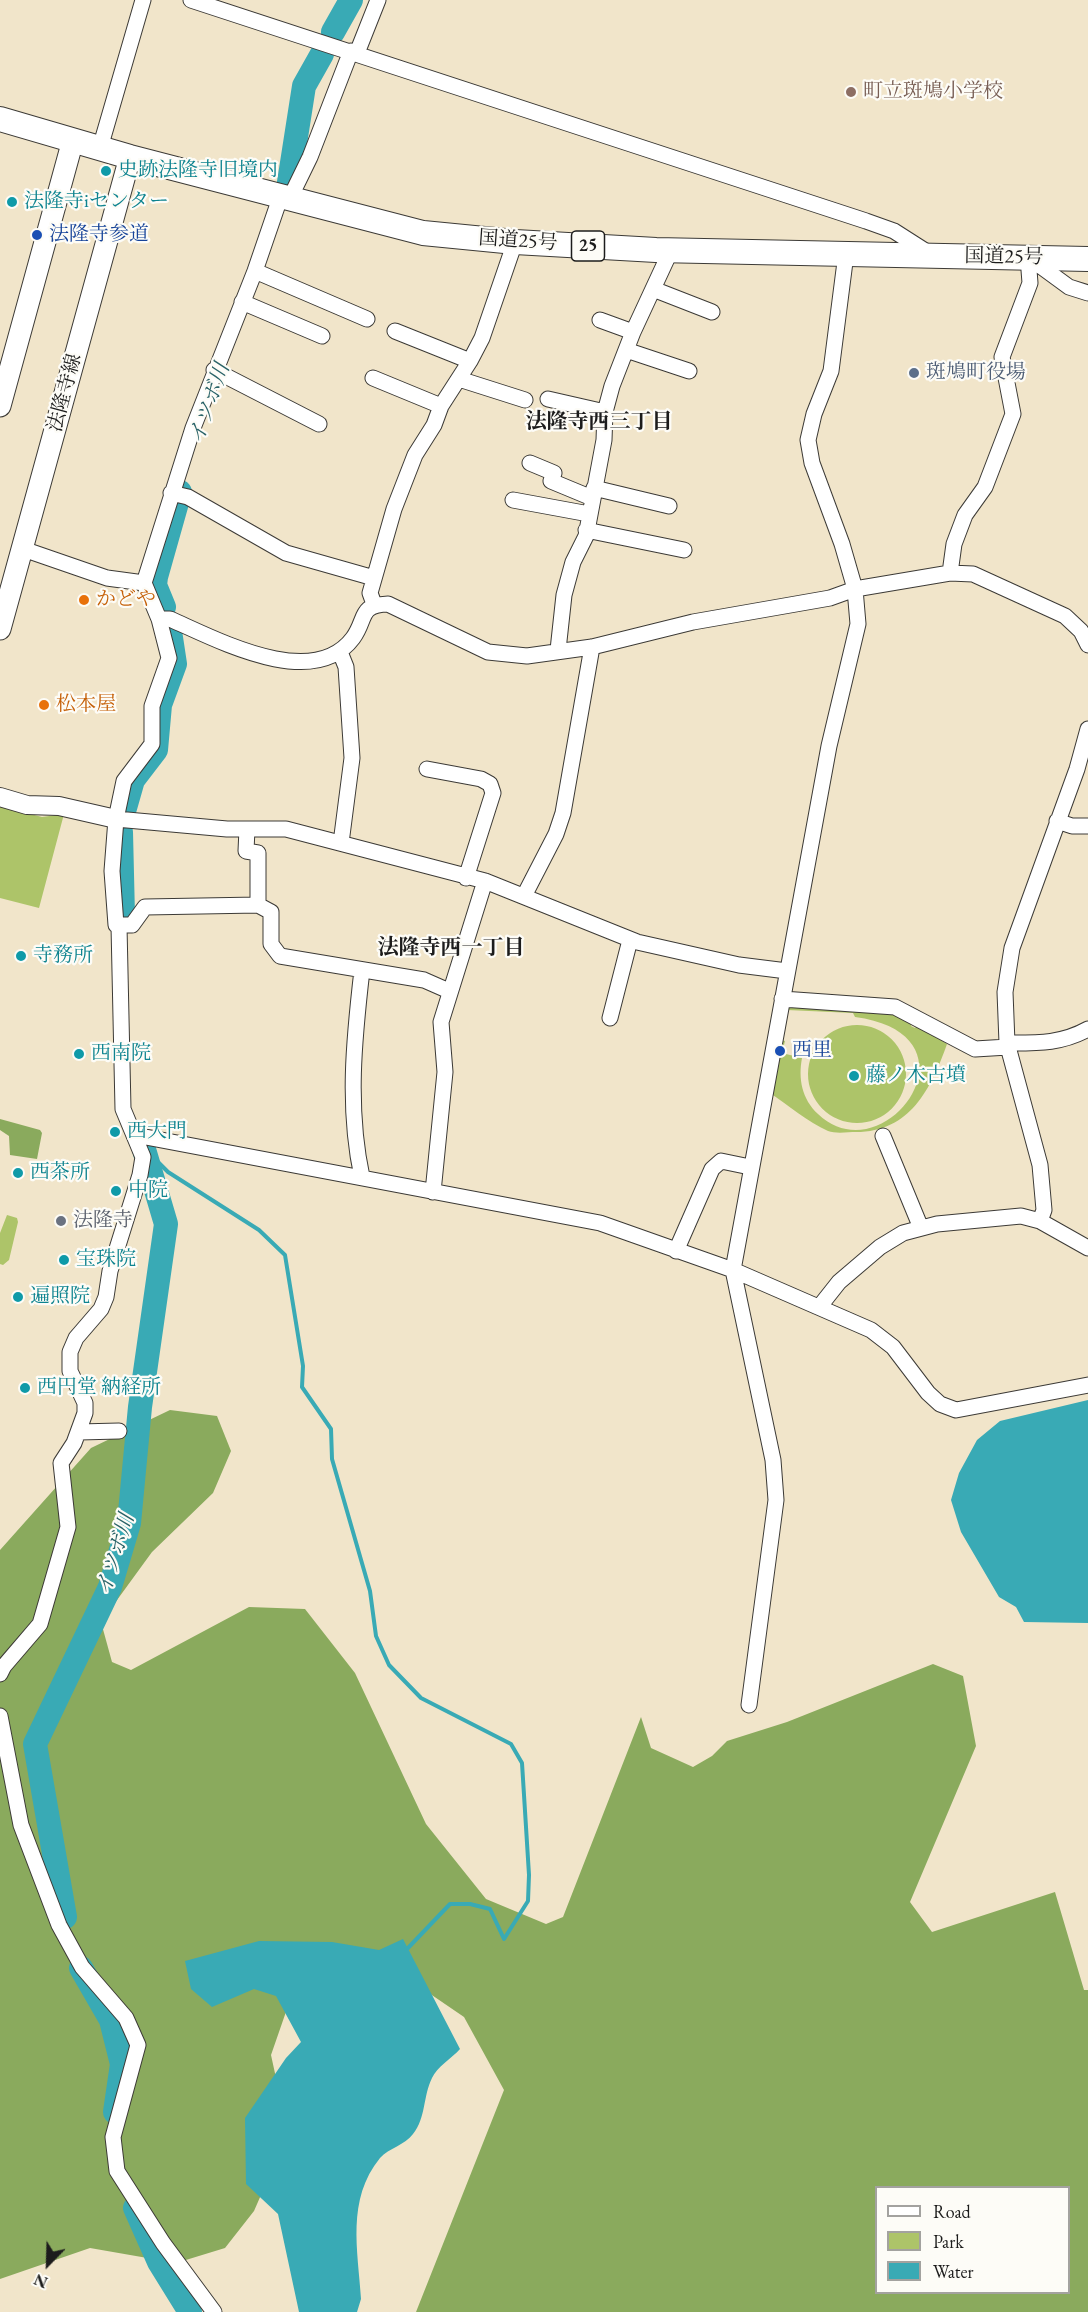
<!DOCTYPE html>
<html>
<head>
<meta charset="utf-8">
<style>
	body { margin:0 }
	#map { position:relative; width:1088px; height:2312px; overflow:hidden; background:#f1e5ca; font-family:"EB Garamond",serif }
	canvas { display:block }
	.legend { position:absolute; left:875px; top:2186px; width:195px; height:108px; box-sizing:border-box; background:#fdfcf7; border:2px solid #a3a29f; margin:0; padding:8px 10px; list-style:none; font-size:18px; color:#1c1c1c }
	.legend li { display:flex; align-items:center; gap:12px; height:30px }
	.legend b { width:30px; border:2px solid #a3a29f }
	.north { position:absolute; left:18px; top:2234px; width:60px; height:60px; -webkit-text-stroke:4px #fdfcf7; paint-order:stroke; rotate:203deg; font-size:16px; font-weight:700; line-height:24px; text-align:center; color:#1c1c1c }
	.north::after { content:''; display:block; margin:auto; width:21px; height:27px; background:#1c1c1c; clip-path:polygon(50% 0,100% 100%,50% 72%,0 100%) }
</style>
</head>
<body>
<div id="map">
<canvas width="1088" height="2312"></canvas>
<ul class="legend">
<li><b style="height:8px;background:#fff"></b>Road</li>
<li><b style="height:16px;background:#adc469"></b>Park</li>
<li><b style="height:16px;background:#39aab5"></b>Water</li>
</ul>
<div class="north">N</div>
</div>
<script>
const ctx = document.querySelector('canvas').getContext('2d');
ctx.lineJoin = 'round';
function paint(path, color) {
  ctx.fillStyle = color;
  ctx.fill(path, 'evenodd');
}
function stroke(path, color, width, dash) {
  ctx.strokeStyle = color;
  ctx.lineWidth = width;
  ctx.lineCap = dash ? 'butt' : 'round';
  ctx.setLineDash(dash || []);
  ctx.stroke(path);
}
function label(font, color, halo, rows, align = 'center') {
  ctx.font = font + ' "EB Garamond","Noto Serif JP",serif';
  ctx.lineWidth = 4.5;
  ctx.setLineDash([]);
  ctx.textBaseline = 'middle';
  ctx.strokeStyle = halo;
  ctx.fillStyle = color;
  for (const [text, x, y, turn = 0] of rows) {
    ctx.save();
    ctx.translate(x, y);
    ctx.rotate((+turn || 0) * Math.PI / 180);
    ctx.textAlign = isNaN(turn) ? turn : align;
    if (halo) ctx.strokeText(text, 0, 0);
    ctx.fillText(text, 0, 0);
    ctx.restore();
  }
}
const green = new Path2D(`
	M 0,806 L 42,817 L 64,814 L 39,908 L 0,898 Z
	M 787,1006 L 893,1014 L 912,1022 L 911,1026 L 915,1028 L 917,1025 L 947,1044 C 931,1089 910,1132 856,1132 C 848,1132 836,1134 828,1131 C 808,1122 788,1105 770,1093 L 781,1040 L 785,1041 L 782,1053 L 802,1058 C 798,1079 802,1099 818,1114 C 884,1177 988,1035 855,1017 L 853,1013 L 787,1010 Z
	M808 1074a49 49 0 1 1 98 0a49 49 0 1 1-98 0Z
	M 7,1215 L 17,1218 L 18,1222 L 9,1260 L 3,1265 L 0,1264 L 0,1233 Z`);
const forest = new Path2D(`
	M 0,1119 L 40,1130 L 42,1133 L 37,1159 L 10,1155 L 9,1136 L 0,1130 Z
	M 170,1410 L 217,1416 L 231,1451 L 213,1493 L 152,1552 L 101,1622 L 112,1662 L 131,1670 L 249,1607 L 305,1609 L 355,1673 L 426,1824 L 486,1899 L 546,1924 L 563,1917 L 641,1717 L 651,1748 L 693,1767 L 712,1756 L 727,1741 L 787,1722 L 933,1664 L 963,1676 L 976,1746 L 910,1902 L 932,1932 L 1055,1892 L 1084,1990 L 1088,1990 L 1088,2312 L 416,2312 L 504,2090 L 464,2017 L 382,1961 L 305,1957 L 271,2055 L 288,2133 L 254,2211 L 225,2248 L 176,2263 L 90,2248 L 0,2279 L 0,1550 L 91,1448 ZM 876,2188 L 1068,2188 L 1068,2292 L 876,2292 Z`);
const water = new Path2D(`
	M 1088,1400 L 1088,1623 L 1024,1622 L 1016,1607 L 999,1597 L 961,1532 L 951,1500 L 959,1473 L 977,1440 L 1000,1421 Z
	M 403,1939 L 460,2049 C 452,2058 437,2067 432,2078 C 423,2096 426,2118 413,2134 C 405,2145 389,2148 380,2158 C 346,2200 358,2250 361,2299 L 357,2312 L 299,2312 L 278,2214 L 246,2184 L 245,2118 L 286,2058 L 301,2042 L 276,1996 L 254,1989 L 212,2007 L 191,1989 L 185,1961 L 259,1941 L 332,1942 L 379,1950 Z`);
const stream = new Path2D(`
	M 148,1152 L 168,1172 L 259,1230 L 285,1255 L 303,1366 L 302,1387 L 331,1429 L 332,1459 L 370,1591 L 376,1636 L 389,1665 L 421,1698 L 511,1744 L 522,1763 L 529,1875 L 528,1901 L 504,1939 L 490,1909 L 470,1904 L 450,1904 L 408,1948`);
const river = new Path2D(`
	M 333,32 L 351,0
	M 289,182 L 304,86 L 322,54
	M 164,607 L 155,585 L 156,577 L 180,492
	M 125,808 L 133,780 L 156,750 L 160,705 L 175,664 L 170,631
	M 121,832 L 123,916
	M 65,1917 L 35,1744 L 110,1587 L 129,1523 L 140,1407 L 166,1224 L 143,1146
	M 81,1968 L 111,2020 L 122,2064 L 115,2112
	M 135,2208 L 159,2262 L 190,2312`);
const minor = new Path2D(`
	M 191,0 L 866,221 L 894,231 L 930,254
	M 357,53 L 378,0
	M 100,148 L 143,0
	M 291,196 L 310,157 L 351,51
	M 279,201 L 255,271 L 193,428 L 144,583 L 159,619 L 169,658 L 152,706 L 152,744 L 124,781 L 116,819 L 112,871 L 116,925 L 132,925 L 145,907 L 258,905 L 271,912 L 271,944 L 280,956 L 424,980 L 449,991
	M 1028,257 L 1069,287 L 1088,293
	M 255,271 L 367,319
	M 653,289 L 712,312
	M 242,302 L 322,336
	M 600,320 L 633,332
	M 395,331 L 470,361
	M 626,350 L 689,371
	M 214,370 L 319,424
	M 373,378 L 441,406
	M 459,379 L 525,400
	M 548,399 L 605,412
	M 530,463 L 554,473 L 551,481 L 592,498
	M 594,488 L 669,506
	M 171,493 L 188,497 L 286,553 L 374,578
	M 513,500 L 589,514
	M 586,530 L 684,550
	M 23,549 L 107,578 L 144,583
	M 950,573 L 954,544 L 965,515 L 985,487 L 1013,414 L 1002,357 L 1030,283 L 1028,257
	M 374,604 L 370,593 L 394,509 L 415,455 L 434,425 L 441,406 L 470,361 L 482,338 L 515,242
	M 159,619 L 170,619 C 216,639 313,692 353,638 C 367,619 358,605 388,604 L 488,652 L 527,656 L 592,647 L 693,622 L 830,598 L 855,589 L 950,573 L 973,574 L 1065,616 L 1081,631 L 1088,645
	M 558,650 L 564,595 L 573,562 L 586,536 L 604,440 L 605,412 L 612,386 L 633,332 L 671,250
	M 340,652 L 346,667 L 352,758 L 341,843
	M 427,769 L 481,779 L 490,784 L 493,793 L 466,878
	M 116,819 L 227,829 L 286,829 L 485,881 L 637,942 L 739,965 L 787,971
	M 1057,821 L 1072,826 L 1088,826
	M 247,829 L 246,851 L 258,853 L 258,905
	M 524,896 L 556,834 L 563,813 L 592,647
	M 782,999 L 895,1007 L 975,1049 L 1008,1047
	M 610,1018 L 630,940
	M 1007,1043 C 1037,1043 1061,1044 1088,1029
	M 135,1135 L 600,1223 L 733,1270 L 871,1330 L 893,1347 L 928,1393 L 940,1404 L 956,1410 L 1088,1385
	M 883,1136 L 921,1228
	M 362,1177 C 347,1108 354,1039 362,970
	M 433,1192 L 445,1072 L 441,1022 L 485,881
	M 1040,1221 L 1044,1210 L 1040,1165 L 1007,1043 L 1005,992 L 1012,948 L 1077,769 L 1088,729
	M 676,1251 L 712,1169 L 721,1161 L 750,1167
	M 820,1306 L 839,1282 L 880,1247 L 903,1233 L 937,1224 L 1021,1216 L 1040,1221 L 1088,1248
	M 79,1432 L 119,1431
	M 0,1674 L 4,1666 L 40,1624 L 68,1527 L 61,1463 L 74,1443 L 85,1413 L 85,1403 L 70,1371 L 70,1352 L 76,1338 L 101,1309 L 106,1297 L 110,1271 L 140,1175 L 143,1157 L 123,1109 L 119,926
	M 749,1705 L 776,1500 L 773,1460 L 733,1270 L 829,746 L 858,624 L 855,589 L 842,544 L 812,463 L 808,440 L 814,414 L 831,371 L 846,254
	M 0,1716 L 21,1825 L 59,1925 L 82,1967 L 126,2018 L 138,2045 L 113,2137 L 117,2171 L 163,2243 L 214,2312`);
const tertiary = new Path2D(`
	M 0,797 L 27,805 L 59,806 L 116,819`);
const secondary = new Path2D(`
	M 0,406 L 73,140
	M 0,629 L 130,157`);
const trunk = new Path2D(`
	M 0,119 L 130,157 L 423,233 L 515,242 L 656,250 L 1088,259`);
const markers = [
	[851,92,6,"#8d6e63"],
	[106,171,6,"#0f9aa8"],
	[12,202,6,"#0f9aa8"],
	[37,235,6,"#1a4fb4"],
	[914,373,6,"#5c6f8a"],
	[84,600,6,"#e8710a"],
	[44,705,6,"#e8710a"],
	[21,956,6,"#0f9aa8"],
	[780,1051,6,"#1a4fb4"],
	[79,1054,6,"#0f9aa8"],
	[854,1076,6,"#0f9aa8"],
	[115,1132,6,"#0f9aa8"],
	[18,1173,6,"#0f9aa8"],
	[116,1191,6,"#0f9aa8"],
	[61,1221,6,"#6b7280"],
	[64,1260,6,"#0f9aa8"],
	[18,1297,6,"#0f9aa8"],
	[25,1388,6,"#0f9aa8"]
];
const shields = [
	[588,246,33]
];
const shieldNames = [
	["25",588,246]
];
const educationNames = [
	["町立斑鳩小学校",863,92]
];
const cultureNames = [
	["史跡法隆寺旧境内",118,171],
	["法隆寺iセンター",24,202],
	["寺務所",33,956],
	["西南院",91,1054],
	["藤ノ木古墳",866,1076],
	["西大門",127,1132],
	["西茶所",30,1173],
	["中院",128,1191],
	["宝珠院",76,1260],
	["遍照院",30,1297],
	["西円堂 納経所",37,1388]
];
const transitNames = [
	["法隆寺参道",49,235],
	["西里",792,1051]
];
const streetNames = [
	["国道25号",518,241,4],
	["国道25号",1004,257,1],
	["法隆寺線",65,393,-75]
];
const serviceNames = [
	["斑鳩町役場",926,373]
];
const foodNames = [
	["かどや",96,600],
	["松本屋",56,705]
];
const worshipNames = [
	["法隆寺",73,1221]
];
const waterNames = [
	["イツボ川",210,404,-71],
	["イツボ川",116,1555,-73]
];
const neighbourhoodNames = [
	["法隆寺西三丁目",599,422],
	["法隆寺西一丁目",451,948]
];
paint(green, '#adc469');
paint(forest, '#8aaa5d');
paint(water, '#39aab5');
stroke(stream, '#39aab5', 4);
stroke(river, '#39aab5', 24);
stroke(minor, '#3c3a36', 17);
stroke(tertiary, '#3c3a36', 20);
stroke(secondary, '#3c3a36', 23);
stroke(trunk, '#3c3a36', 26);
stroke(minor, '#fff', 15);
stroke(tertiary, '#fff', 18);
stroke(secondary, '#fff', 21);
stroke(trunk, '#fff', 24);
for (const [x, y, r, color] of markers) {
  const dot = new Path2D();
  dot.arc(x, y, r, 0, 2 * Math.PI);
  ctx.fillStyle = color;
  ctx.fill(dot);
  stroke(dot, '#fdfcf7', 2);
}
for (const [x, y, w] of shields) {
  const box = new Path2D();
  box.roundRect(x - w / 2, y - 15, w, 30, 4.5);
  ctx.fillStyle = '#fdfcf7';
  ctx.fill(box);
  stroke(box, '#1c1c1c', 1.5);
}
label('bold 18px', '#1c1c1c', null, shieldNames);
label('20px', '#785e54', '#fdfcf7', educationNames, 'left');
label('20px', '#0d838f', '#fdfcf7', cultureNames, 'left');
label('20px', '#164399', '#fdfcf7', transitNames, 'left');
label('20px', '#1c1c1c', '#fdfcf7', streetNames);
label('20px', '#4e5e75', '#fdfcf7', serviceNames, 'left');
label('20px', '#c56008', '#fdfcf7', foodNames, 'left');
label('20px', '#5b616d', '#fdfcf7', worshipNames, 'left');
label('italic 21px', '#2a6368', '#fdfcf7', waterNames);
label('bold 21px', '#1c1c1c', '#fdfcf7', neighbourhoodNames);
</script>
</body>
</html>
